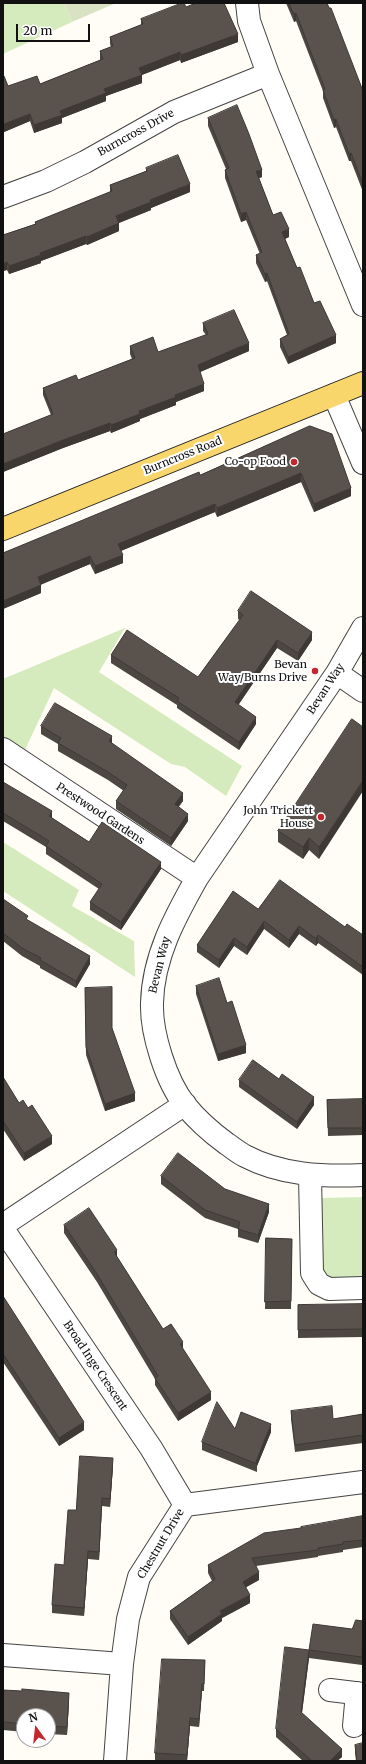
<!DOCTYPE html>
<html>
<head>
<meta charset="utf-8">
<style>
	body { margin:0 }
	#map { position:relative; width:366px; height:1764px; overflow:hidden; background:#fffdf5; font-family:Merriweather,serif }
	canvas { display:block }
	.frame { position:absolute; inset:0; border:4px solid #111; pointer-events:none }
	.north { position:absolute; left:16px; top:1708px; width:40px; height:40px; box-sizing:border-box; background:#fff; border:1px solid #a0a0a0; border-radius:50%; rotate:345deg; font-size:11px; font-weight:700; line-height:16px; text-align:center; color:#111 }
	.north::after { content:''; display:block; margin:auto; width:14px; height:18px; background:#c4262e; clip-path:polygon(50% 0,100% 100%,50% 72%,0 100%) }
	.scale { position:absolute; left:16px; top:24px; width:74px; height:18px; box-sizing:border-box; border:2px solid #111; border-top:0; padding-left:5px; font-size:12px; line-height:14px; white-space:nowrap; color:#111; -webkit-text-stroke:3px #fff; paint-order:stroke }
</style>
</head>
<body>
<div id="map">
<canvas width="366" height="1764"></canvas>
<div class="frame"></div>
<div class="north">N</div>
<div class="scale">20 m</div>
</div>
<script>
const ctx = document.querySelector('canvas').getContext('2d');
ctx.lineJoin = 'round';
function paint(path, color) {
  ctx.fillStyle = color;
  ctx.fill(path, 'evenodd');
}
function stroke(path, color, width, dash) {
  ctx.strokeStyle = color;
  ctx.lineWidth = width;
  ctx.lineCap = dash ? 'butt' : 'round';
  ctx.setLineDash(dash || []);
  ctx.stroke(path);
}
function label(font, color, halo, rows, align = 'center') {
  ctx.font = font + ' Merriweather,serif';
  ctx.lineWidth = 4;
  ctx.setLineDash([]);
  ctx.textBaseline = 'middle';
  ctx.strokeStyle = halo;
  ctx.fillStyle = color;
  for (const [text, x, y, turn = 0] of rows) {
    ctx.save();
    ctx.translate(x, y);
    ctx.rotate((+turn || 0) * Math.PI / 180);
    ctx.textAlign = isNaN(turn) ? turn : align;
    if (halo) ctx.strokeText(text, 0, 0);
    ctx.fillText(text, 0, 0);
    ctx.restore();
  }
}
const green = new Path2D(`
	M 3,3 L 64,3 L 72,22 L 3,54 Z
	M 125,628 L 99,672 L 242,766 L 226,796 L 185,767 L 171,764 L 54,688 L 23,754 L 3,740 L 3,679 Z
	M 3,842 L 79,890 L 72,906 L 134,941 L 135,977 L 3,891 Z
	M 363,1197 L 363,1282 L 331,1283 L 319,1271 L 319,1198 Z`);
const cemetery = new Path2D(`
	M 64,3 L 116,3 L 72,22 Z`);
const minor = new Path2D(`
	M 247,3 L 249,21 L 268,74 L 363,305
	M 3,197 L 46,181 L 85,162 L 174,112 L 268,74
	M 334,395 L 363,463
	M 363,628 L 337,673 L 197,878 C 175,917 153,957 152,1003 C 151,1033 166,1081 185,1105 C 197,1120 212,1133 227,1144 C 233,1148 239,1153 245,1156 C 281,1175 323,1177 363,1175
	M 337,673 L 363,691
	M 3,749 L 197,878
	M 310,1176 L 312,1273 L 319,1284 L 329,1289 L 363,1288
	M 3,1225 L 185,1104
	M 3,1229 L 151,1448 L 185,1505
	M 3,1655 L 122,1664
	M 330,1690 L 363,1694
	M 354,1726 L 357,1693
	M 115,1761 L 122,1664 L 128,1619 L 139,1577 L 185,1505 L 363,1482`);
const major = new Path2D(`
	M 3,529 L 363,383`);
const wall = new Path2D(`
	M 286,3 L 327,3 L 363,91 L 363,192 L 351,161 L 349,161 L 336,127 L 334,128 L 323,98 L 323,91 L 296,21 L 294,22 Z
	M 186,7 L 238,42 L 181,63 L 180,60 L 142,75 L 142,83 L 106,96 L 106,101 L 62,118 L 62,123 L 34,133 L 30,121 L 4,132 L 3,131 L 3,77 L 8,86 L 40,84 L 100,60 L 100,51 L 111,47 L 110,44 L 110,37 L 141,25 L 141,19 Z
	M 208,118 L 262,177 L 259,178 L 273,215 L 289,237 L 285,239 L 297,268 L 314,303 L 336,343 L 288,364 L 280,347 L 280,339 L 287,335 L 267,281 L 265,282 L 256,263 L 256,255 L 260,254 L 246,220 L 241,222 L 225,178 L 225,170 L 226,169 L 208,126 Z
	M 146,168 L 190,192 L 151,208 L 151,210 L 119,223 L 119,231 L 87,245 L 86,244 L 41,261 L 41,263 L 9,274 L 7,270 L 3,271 L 3,235 L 35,224 L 35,222 L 110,192 L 110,185 L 146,171 Z
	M 203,323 L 249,351 L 200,372 L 204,391 L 176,402 L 176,405 L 140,419 L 140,421 L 111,433 L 110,431 L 63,448 L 3,472 L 3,434 L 51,415 L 43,395 L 43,388 L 78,380 L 132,359 L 130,354 L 130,346 L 158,352 L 206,335 L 203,331 Z
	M 310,426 L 351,496 L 314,512 L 301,482 L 217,517 L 215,512 L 121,551 L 123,563 L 95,574 L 90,564 L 41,584 L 41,593 L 3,609 L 3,553 L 200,475 Z
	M 238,611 L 312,640 L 298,661 L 277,648 L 238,705 L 256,724 L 239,750 L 177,708 L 177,705 L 111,663 L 111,655 L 198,677 L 240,620 L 238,619 Z
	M 352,719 L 319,859 L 309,850 L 303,859 L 278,842 L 278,831 Z
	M 41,726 L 112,743 L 183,801 L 178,807 L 188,821 L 171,846 L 116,809 L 116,801 L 124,791 L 108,780 L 58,751 L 58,744 L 41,734 Z
	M 3,782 L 52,818 L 89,842 L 161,869 L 121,930 L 90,910 L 90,902 L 99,889 L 46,854 L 46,847 L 3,821 Z
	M 3,899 L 28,921 L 90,964 L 76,988 L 40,968 L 40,966 L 22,956 L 3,941 Z
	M 258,909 L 345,927 L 363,935 L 363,975 L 318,943 L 316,946 L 299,934 L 289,948 L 264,929 L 247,955 L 234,946 L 219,968 L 197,952 L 197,945 Z
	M 196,986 L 227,1003 L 246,1053 L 218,1061 L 196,994 Z
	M 85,988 L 112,1028 L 135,1101 L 105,1111 L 86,1055 Z
	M 3,1077 L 19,1103 L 52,1144 L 24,1161 L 3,1129 Z
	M 239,1080 L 314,1105 L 297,1129 L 239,1087 Z
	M 363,1099 L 363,1135 L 328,1136 L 327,1100 Z
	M 161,1176 L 225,1189 L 269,1212 L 258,1243 L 238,1237 L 238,1229 L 205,1218 L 161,1184 Z
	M 64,1225 L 117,1257 L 163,1329 L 183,1349 L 211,1400 L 178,1421 L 155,1385 L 155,1379 L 97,1282 L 64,1233 Z
	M 266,1238 L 292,1239 L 291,1309 L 265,1309 Z
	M 3,1296 L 84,1430 L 59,1446 L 3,1362 Z
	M 363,1304 L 363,1337 L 298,1338 L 298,1305 Z
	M 291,1411 L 333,1419 L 363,1414 L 363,1443 L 295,1452 L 291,1419 Z
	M 235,1429 L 271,1432 L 257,1466 L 257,1472 L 202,1450 L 202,1442 Z
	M 113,1466 L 110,1507 L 102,1506 L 99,1560 L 88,1559 L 84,1616 L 52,1613 L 52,1605 L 64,1565 Z
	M 363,1516 L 363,1547 L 343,1550 L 343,1552 L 318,1556 L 318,1557 L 256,1566 L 259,1580 L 246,1587 L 250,1603 L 222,1618 L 222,1621 L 188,1645 L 170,1619 L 170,1611 L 212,1581 L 208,1573 L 208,1565 L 301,1528 Z
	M 363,1621 L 362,1665 L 309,1658 L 302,1713 L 342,1757 L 337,1761 L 303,1761 L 276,1737 L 276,1729 L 309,1650 L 352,1629 Z
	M 205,1660 L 204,1691 L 202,1691 L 199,1727 L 190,1726 L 187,1761 L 155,1760 L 155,1753 Z
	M 3,1690 L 69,1701 L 67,1735 L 48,1734 L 48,1716 L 24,1716 L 24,1732 L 3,1730 Z
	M 355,1745 L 363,1761 L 356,1761 L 355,1753 Z`);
const shadedWall = new Path2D(`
	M 296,13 L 296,21 L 294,22 L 294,14 Z
	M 238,34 L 238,42 L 181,63 L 181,55 Z
	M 180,52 L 180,60 L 139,76 L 139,68 Z
	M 142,75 L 142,83 L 106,96 L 106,101 L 62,118 L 62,123 L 34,133 L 34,125 L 104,89 Z
	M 30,114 L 30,121 L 4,132 L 4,124 Z
	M 336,119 L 336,127 L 334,128 L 334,120 Z
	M 351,153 L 351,161 L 349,161 L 349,154 Z
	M 262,170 L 262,177 L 256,179 L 256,171 Z
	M 190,184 L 190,192 L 151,208 L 151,210 L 116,224 L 116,216 L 150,200 Z
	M 246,212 L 246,220 L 241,222 L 241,214 Z
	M 119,223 L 119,231 L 87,245 L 87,237 Z
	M 289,229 L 289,237 L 282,240 L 282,232 Z
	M 86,236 L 86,244 L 41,261 L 41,263 L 9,274 L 9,266 L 40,253 Z
	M 7,262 L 7,270 L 3,271 L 3,264 Z
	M 267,273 L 267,281 L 265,282 L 265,274 Z
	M 336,335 L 336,343 L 288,364 L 288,357 Z
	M 249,343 L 249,351 L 198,373 L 198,365 Z
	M 204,384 L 204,391 L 176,402 L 176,405 L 140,419 L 140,421 L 111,433 L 111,425 L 175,395 Z
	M 110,423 L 110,431 L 63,448 L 3,472 L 3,464 L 63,440 Z
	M 301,473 L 301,482 L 217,517 L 217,508 Z
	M 351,488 L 351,496 L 314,512 L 314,504 Z
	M 215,504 L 215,512 L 118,552 L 118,544 Z
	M 123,555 L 123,563 L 95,574 L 95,566 Z
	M 90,556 L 90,564 L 38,586 L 38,577 Z
	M 41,585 L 41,593 L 3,609 L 3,601 Z
	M 312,632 L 312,640 L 298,661 L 298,653 Z
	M 277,640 L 277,648 L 235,710 L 235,702 Z
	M 256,717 L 256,724 L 239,750 L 239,742 Z
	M 112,736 L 112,743 L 109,749 L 109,741 Z
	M 363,780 L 363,791 L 319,859 L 319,847 Z
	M 183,793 L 183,801 L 175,812 L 175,804 Z
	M 52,811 L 52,819 L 49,816 Z
	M 188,814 L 188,821 L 171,846 L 171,838 Z
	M 309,838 L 309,850 L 303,859 L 303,847 Z
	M 161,862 L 161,869 L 121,930 L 121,922 Z
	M 264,921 L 264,929 L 247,955 L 247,947 Z
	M 299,926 L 299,934 L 289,948 L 289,940 Z
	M 318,935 L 318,943 L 316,946 L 316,939 Z
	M 234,938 L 234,946 L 219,968 L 219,960 Z
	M 90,956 L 90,964 L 76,988 L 76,981 Z
	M 246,1045 L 246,1053 L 218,1061 L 218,1054 Z
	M 135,1093 L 135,1101 L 105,1111 L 105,1104 Z
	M 314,1097 L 314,1105 L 297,1129 L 297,1122 Z
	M 52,1136 L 52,1144 L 24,1161 L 24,1153 Z
	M 269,1204 L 269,1212 L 258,1243 L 258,1235 Z
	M 117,1250 L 117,1258 L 114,1252 Z
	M 183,1342 L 183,1350 L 180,1344 Z
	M 211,1392 L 211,1400 L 178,1421 L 178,1413 Z
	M 84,1422 L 84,1430 L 59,1446 L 59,1438 Z
	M 271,1424 L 271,1432 L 257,1466 L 257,1464 L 256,1462 Z
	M 113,1458 L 113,1466 L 110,1507 L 110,1499 Z
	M 102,1498 L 102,1506 L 99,1560 L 99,1552 Z
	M 88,1551 L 88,1559 L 84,1616 L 84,1608 Z
	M 259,1572 L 259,1580 L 243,1589 L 243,1582 Z
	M 250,1595 L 250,1603 L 222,1618 L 222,1621 L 188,1645 L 188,1637 L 220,1611 Z
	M 309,1650 L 309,1658 L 301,1720 L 301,1712 Z
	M 202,1684 L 202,1691 L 199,1727 L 199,1719 Z
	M 69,1693 L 69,1701 L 67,1735 L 67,1727 Z
	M 190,1718 L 190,1726 L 187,1761 L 187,1755 Z
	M 342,1749 L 342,1757 L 337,1761 L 330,1761 Z`);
const building = new Path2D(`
	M 182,3 L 184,3 L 186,7 L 196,3 L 224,3 L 238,34 L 181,55 L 180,52 L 139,68 L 142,75 L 104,89 L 106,93 L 60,111 L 62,115 L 34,125 L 30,114 L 4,124 L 3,123 L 3,77 L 4,76 L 8,86 L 37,76 L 40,84 L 103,59 L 100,51 L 113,46 L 110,37 L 143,24 L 141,19 Z
	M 289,3 L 327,3 L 329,8 L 331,8 L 363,91 L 363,184 L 351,153 L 349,154 L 336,119 L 334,120 L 323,90 L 325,89 L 296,13 L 294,14 Z
	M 237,105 L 249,134 L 262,170 L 256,171 L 273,215 L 281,212 L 289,229 L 282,232 L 297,268 L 300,267 L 314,303 L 320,301 L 336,335 L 288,357 L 280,339 L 289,334 L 267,273 L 265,274 L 256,255 L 262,252 L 246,212 L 241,214 L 225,170 L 229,168 L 208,118 Z
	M 178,155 L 190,184 L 150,200 L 151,202 L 116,216 L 119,223 L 87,237 L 86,236 L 40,253 L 41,255 L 9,266 L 7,262 L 3,264 L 3,235 L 36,224 L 35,222 L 112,191 L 110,185 L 147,171 L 146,168 Z
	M 234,310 L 249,343 L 198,365 L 204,384 L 175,395 L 176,397 L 139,411 L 140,414 L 111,425 L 110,423 L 63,440 L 3,464 L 3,434 L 53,414 L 43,388 L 76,375 L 78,380 L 135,358 L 130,346 L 153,337 L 158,352 L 208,334 L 203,323 Z
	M 310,426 L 332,434 L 351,488 L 314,504 L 301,473 L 217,508 L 215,504 L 118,544 L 123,555 L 95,566 L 90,556 L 38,577 L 41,585 L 3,601 L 3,553 L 199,472 L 200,475 Z
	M 251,591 L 312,632 L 298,653 L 277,640 L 235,702 L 256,717 L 239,742 L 177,701 L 179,698 L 111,655 L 127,630 L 198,677 L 243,615 L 238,611 Z
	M 55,703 L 112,736 L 109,741 L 183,793 L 175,804 L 188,814 L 171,838 L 116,801 L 127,785 L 108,772 L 58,743 L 61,738 L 41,726 Z
	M 352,719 L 363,727 L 363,780 L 319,847 L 309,838 L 303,847 L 278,831 Z
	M 3,782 L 52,811 L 49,816 L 89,842 L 102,822 L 161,862 L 121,922 L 90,902 L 102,884 L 46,846 L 49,841 L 3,813 Z
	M 280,880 L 345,927 L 347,924 L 363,935 L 363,967 L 318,935 L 316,939 L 299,926 L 289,940 L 264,921 L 247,947 L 234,938 L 219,960 L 197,945 L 233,891 L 258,909 Z
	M 3,899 L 28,916 L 26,919 L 90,956 L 76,981 L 40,960 L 41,958 L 22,948 L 3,933 Z
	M 219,978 L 227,1003 L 232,1001 L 246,1045 L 218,1054 L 196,986 Z
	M 112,987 L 112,1028 L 135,1093 L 105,1104 L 86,1047 L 85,988 Z
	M 253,1060 L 279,1079 L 282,1074 L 314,1097 L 297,1122 L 239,1080 Z
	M 3,1077 L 19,1103 L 23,1100 L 28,1108 L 32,1105 L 52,1136 L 24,1153 L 3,1121 Z
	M 363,1099 L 363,1128 L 328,1128 L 327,1100 Z
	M 178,1153 L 225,1189 L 269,1204 L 258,1235 L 238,1229 L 240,1222 L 205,1210 L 161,1176 Z
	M 89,1208 L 117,1250 L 114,1252 L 163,1329 L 171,1324 L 183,1342 L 180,1344 L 211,1392 L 178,1413 L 155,1378 L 158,1376 L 97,1274 L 64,1225 Z
	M 266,1238 L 292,1239 L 291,1301 L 265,1302 Z
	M 3,1296 L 84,1422 L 59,1438 L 3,1354 Z
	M 363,1304 L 363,1329 L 298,1330 L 298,1305 Z
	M 217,1402 L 235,1429 L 241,1412 L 271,1424 L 256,1462 L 257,1464 L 202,1442 Z
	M 332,1406 L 333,1419 L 363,1414 L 363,1435 L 295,1445 L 291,1411 Z
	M 80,1456 L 113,1458 L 110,1499 L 102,1498 L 99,1552 L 88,1551 L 84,1608 L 52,1605 L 55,1564 L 64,1565 L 68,1510 L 76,1510 Z
	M 363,1516 L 363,1540 L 343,1542 L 343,1544 L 318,1548 L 318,1550 L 252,1558 L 259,1572 L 243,1582 L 250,1595 L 220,1611 L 222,1614 L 188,1637 L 170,1611 L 215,1579 L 208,1565 L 264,1533 L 301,1528 L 301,1527 Z
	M 356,1620 L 363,1621 L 362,1657 L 309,1650 L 313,1624 L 352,1629 Z
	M 285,1647 L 309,1650 L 301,1712 L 342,1749 L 330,1761 L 312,1761 L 276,1729 Z
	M 162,1659 L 205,1660 L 204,1684 L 202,1684 L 199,1719 L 190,1718 L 187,1755 L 155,1753 Z
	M 22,1689 L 69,1693 L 67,1727 L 48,1726 L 48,1716 L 24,1716 L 24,1724 L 3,1722 L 3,1690 L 22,1691 Z
	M 363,1743 L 363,1761 L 357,1761 L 355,1745 Z`);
const markers = [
	[294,462,4,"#c4262e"],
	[315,671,4,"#c4262e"],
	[321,817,4,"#c4262e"]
];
const streetNames = [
	["Burncross Drive",136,133,-29],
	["Burncross Road",183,456,-22],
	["Bevan Way",326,689,-57],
	["Prestwood Gardens",100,814,33],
	["Bevan Way",160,965,-76],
	["Broad Inge Crescent",95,1366,56],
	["Chestnut Drive",161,1544,-59]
];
const poiNames = [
	["Co-op Food",286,462],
	["Bevan",307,665],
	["Way/Burns Drive",307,678],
	["John Trickett",313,811],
	["House",313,824]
];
paint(green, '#d5ebbd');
paint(cemetery, '#d9e3c4');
stroke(minor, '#444', 24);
stroke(major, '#222', 24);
stroke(minor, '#fff', 22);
stroke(major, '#f9d66b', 22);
paint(wall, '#4d4742');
paint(shadedWall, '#3f3936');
paint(building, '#5a524d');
stroke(building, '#3f3936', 1);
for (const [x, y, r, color] of markers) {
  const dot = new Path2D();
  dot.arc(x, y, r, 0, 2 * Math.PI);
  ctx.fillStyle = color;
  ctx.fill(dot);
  stroke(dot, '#fff', 1.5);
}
label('11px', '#111', '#fff', streetNames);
label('11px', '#111', '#fff', poiNames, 'right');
</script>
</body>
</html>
